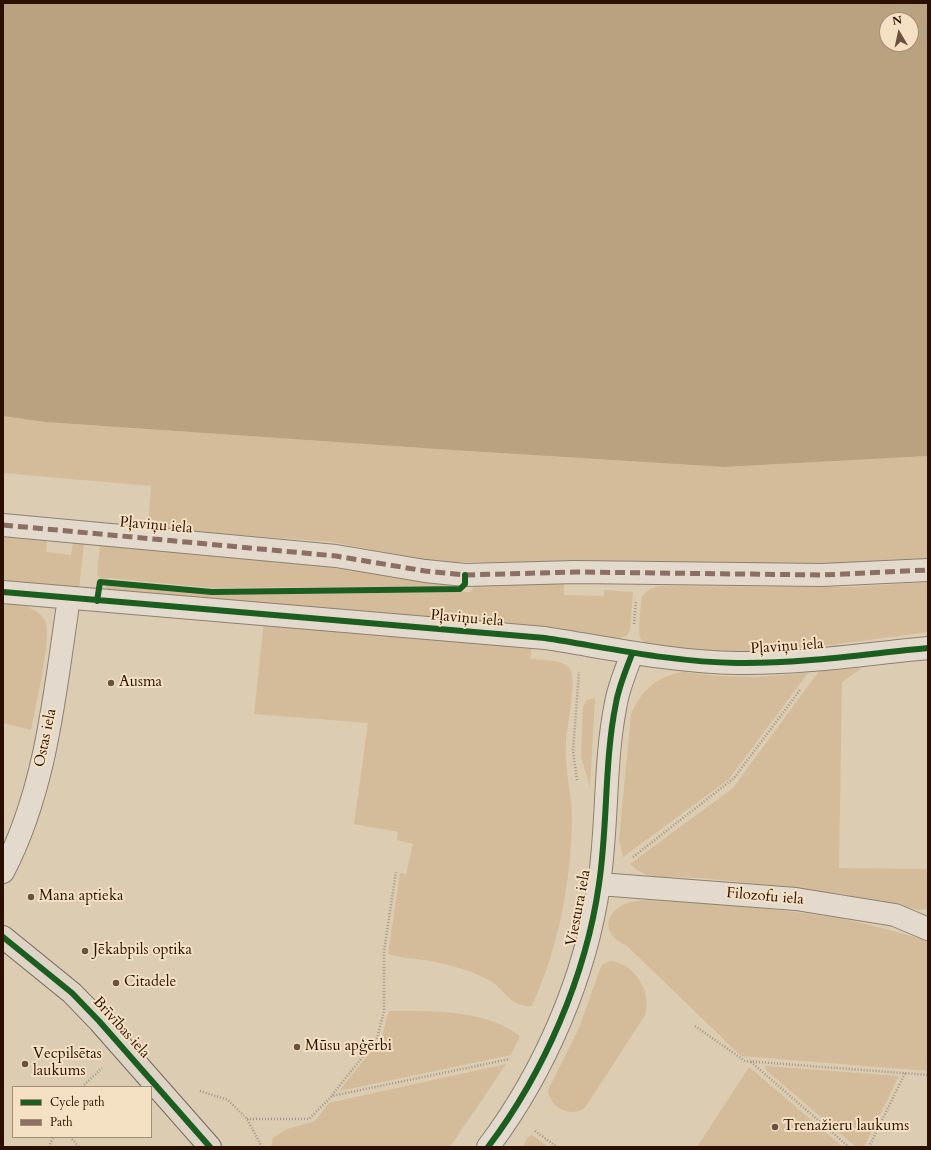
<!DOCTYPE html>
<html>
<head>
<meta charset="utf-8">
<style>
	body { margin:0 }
	#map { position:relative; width:931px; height:1150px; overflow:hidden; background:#dcccb2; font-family:Cardo,serif }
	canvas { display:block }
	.frame { position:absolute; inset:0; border:4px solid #2b1001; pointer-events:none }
	.legend { position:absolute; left:12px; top:1086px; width:140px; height:52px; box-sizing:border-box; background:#f4e0c2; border:1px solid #a48d75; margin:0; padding:5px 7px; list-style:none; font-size:12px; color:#2b1001 }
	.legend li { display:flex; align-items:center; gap:8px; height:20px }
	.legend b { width:20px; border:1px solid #a48d75 }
	.north { position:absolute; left:879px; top:12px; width:40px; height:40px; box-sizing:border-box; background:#f4e0c2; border:1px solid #a48d75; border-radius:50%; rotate:351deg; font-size:11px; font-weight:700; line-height:16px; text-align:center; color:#2b1001 }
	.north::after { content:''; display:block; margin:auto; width:14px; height:18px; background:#69523f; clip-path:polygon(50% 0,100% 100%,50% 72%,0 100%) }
</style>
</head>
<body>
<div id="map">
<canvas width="931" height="1150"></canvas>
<div class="frame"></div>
<ul class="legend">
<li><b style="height:5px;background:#1b5e20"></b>Cycle path</li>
<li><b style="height:5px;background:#8d6e63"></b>Path</li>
</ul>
<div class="north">N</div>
</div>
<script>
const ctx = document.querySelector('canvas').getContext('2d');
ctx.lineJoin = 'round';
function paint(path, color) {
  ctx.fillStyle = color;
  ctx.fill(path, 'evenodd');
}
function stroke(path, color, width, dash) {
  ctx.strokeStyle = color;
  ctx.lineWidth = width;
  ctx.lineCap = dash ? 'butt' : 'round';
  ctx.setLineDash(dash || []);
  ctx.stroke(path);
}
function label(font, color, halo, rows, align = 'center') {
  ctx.font = font + ' Cardo,serif';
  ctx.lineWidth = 4;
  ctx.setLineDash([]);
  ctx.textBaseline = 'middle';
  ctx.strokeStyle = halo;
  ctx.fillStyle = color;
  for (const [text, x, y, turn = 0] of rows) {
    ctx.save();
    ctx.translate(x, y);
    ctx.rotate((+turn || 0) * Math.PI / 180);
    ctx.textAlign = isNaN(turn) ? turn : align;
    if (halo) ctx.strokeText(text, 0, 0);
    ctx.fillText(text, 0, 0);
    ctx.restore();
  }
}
const green = new Path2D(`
	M 3,416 L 45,422 L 452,450 L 724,467 L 928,456 L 928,559 L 840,564 L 439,562 L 332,542 L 148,528 L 151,486 L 3,473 Z
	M 3,535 L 47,540 L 46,552 L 71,555 L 73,542 L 84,544 L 79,588 L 3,581 Z
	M 100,544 L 320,566 L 452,585 L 449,586 L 212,588 L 109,578 L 101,579 L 97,575 Z
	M 928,582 L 928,632 C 842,643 757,659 670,647 C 662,646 646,646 641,639 C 637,633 641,605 642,596 L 650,589 L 658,586 L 852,587 Z
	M 106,584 L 214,595 L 470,592 L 475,585 L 564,584 L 564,595 L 604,596 L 604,590 L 633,592 L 630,630 L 627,636 L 614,639 L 105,591 Z
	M 3,598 L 28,601 L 28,607 C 35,610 43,615 46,623 C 51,642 35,708 31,730 L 3,723 Z
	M 264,621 L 532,646 L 530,659 C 541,660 564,659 570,669 C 577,680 567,727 566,741 C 564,768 572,794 572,820 C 571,883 558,949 532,1006 C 510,1008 505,989 489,980 C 469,969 447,964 424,960 C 412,958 400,958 388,954 L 400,873 L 406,874 L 413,844 L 397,840 L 398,832 L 354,824 L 368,723 L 254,714 Z
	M 862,668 L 842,682 L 839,868 L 928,869 L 928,909 L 919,910 L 843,894 L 703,878 L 662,877 L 647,875 L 637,870 L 630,864 L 733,788 L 819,671 Z
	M 683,672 L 717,676 L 757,677 L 808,673 L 729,779 L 623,857 L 619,840 L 631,715 C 641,690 657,676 683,672 Z
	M 595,698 L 590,787 L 581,757 L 583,707 L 587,700 Z
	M 645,900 C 705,903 765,907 824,916 C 859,921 894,931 928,941 L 928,1071 L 741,1056 L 626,945 C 606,937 601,918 621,906 C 628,902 637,901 645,900 Z
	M 610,961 C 635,963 652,992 645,1015 L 585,1108 C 570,1118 550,1108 548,1090 L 579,1028 L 599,972 L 602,965 Z
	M 389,1011 C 431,1011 485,1009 520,1036 L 511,1055 L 339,1091 L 381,1039 Z
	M 506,1064 L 450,1147 L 271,1146 L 273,1138 L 287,1129 L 315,1121 L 329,1103 L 333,1102 Z
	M 765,1066 L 767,1066 L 899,1076 L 864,1147 L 856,1147 L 766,1070 Z
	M 749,1067 L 843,1147 L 697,1147 Z
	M 532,1135 L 549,1147 L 523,1147 L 528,1137 Z`);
const water = new Path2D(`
	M 3,3 L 928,3 L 928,456 L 724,467 L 452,450 L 45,422 L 3,416 ZM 887,20 L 911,20 L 911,44 L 887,44 Z`);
const path = new Path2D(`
	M 634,624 L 636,601
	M 577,780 L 573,751 L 579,672
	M 633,857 L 734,778 L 800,690
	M 695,1026 L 745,1061 L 928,1075
	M 751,1062 L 849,1147
	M 82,1087 L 102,1068
	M 200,1091 L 228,1100 L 247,1119 L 262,1147
	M 332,1095 L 377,1039 L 384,1011 L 384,951 L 396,872
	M 247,1119 L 309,1119 L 332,1096 L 510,1059
	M 535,1131 L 557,1147
	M 70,1137 L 79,1147
	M 49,1147 L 53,1137
	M 869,1147 L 905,1073`);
const minor = new Path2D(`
	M 3,525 L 336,556 L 425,571 L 465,575 L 576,572 L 822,575 L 928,570
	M 3,592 L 545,638 C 609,648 672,662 737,663 C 801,664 865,654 928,648
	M 3,872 C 47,788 55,690 69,598
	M 599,884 L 796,899 L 895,915 L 928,929
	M 488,1147 C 544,1073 586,976 599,884 C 608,824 604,762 616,703 C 619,686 626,670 632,654`);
const major = new Path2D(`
	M 3,937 L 72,993 L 99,1021 L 210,1147`);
const quiet = new Path2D(`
	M 3,525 L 336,556 L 425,571 L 465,575 L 576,572 L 822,575 L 928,570`);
const cycleway = new Path2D(`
	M 3,592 L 545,638 C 609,648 672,662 737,663 C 801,664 865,654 928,648
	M 97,601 L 100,582 L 212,592 L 460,589 L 465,584 L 465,575
	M 3,937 L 72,993 L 99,1021 L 210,1147
	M 488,1147 C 544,1073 586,976 599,884 C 608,824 604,762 616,703 C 619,686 626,670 632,654`);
const markers = [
	[111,683,4,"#69523f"],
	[31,897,4,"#69523f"],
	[85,951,4,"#69523f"],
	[116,983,4,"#69523f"],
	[297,1047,4,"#69523f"],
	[25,1064,4,"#69523f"],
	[775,1127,4,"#69523f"]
];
const streetNames = [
	["Pļaviņu iela",156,526,5],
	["Pļaviņu iela",467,619,5],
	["Pļaviņu iela",787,647,-4],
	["Ostas iela",46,738,-78],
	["Filozofu iela",765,897,5],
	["Viestura iela",579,908,-79],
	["Brīvības iela",121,1028,48]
];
const poiNames = [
	["Ausma",119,683],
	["Mana aptieka",39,897],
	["Jēkabpils optika",93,951],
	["Citadele",124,983],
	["Mūsu apģērbi",305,1047],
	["Vecpilsētas",33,1055],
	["laukums",33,1072],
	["Trenažieru laukums",783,1127]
];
paint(green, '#d4bc9a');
paint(water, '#baa180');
stroke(minor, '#8c8070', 24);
stroke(major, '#736758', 24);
stroke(path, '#a0968b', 2.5, [1, 2]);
stroke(minor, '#e3dacd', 22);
stroke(major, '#ded4c6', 22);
stroke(quiet, '#8d6e63', 5, [10, 5]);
stroke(cycleway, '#1b5e20', 6);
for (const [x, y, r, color] of markers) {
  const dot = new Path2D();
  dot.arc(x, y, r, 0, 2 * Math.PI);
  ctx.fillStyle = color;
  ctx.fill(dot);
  stroke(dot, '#f4e0c2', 1.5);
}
label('15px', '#2b1001', '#f4e0c2', streetNames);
label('15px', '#2b1001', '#f4e0c2', poiNames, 'left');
</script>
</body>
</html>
